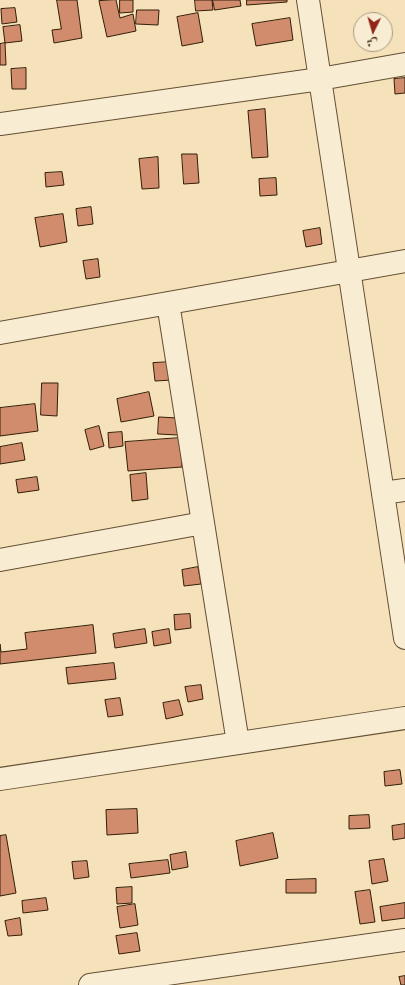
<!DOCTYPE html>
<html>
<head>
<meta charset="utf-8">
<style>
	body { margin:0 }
	#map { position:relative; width:405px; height:985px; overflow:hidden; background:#f5e1ba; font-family:"Libre Caslon Text",Amiri,serif }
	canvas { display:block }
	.north { position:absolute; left:353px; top:12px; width:40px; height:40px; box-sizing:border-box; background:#f8ecd2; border:1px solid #a99a80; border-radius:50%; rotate:185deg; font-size:11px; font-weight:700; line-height:16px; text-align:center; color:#331e06 }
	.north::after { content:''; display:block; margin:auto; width:14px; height:18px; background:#8f2418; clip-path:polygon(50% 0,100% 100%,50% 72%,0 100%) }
</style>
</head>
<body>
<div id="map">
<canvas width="405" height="985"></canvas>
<div class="north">ش</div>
</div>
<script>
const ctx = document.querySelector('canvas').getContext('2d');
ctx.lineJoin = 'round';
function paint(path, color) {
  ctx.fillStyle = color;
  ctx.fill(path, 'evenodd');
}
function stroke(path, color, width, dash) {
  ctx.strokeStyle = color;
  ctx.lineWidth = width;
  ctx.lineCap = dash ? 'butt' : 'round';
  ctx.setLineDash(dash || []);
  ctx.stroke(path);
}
const building = new Path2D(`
	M 57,0 L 77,0 L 82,38 L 54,43 L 52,30 L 61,29 Z
	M 116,0 L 120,18 L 133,14 L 136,31 L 107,37 L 99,1 Z
	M 120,0 L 133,0 L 133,12 L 120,13 Z
	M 195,0 L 212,0 L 213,10 L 196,11 Z
	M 213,0 L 240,0 L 241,6 L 215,10 Z
	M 247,0 L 287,0 L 287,2 L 247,5 Z
	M 15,8 L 17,22 L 2,24 L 1,9 Z
	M 137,10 L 159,10 L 158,25 L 136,24 Z
	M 198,13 L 203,42 L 182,46 L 177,17 Z
	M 290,18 L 293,40 L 256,46 L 252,24 Z
	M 20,25 L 22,41 L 5,43 L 3,27 Z
	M 5,43 L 6,65 L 0,65 L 0,44 Z
	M 26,68 L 26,89 L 12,89 L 11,69 Z
	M 405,78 L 405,93 L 395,94 L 394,79 Z
	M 265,109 L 268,157 L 252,158 L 248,111 Z
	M 182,154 L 197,154 L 199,183 L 184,184 Z
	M 158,157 L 159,188 L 142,189 L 139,159 Z
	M 62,172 L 64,185 L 46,187 L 45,173 Z
	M 276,178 L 277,195 L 260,196 L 259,179 Z
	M 91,207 L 93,224 L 78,226 L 76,209 Z
	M 63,214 L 67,242 L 40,247 L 35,218 Z
	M 320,228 L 322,244 L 306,247 L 303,231 Z
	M 98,259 L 100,277 L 86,279 L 83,261 Z
	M 171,362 L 172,380 L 155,381 L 153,363 Z
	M 42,383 L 58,383 L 57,416 L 41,415 Z
	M 149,392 L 154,416 L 121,422 L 117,399 Z
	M 35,404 L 38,431 L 0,436 L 0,408 Z
	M 159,417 L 178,418 L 178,435 L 158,434 Z
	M 99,426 L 104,446 L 90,450 L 85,430 Z
	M 122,432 L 123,446 L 109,448 L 108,433 Z
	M 180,438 L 182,467 L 128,471 L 125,442 Z
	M 22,443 L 25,460 L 0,464 L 0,447 Z
	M 146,473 L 148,499 L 132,501 L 130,475 Z
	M 37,477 L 39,490 L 18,493 L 16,480 Z
	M 198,567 L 201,584 L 184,586 L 182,570 Z
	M 190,614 L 191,628 L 175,630 L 174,615 Z
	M 93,625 L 96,653 L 0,664 L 0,644 L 1,652 L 27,649 L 25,633 Z
	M 145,629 L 147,643 L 115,648 L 113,634 Z
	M 169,629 L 171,643 L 154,646 L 152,632 Z
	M 114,663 L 116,679 L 68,684 L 66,668 Z
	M 201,685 L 203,699 L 188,702 L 185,687 Z
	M 120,698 L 123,715 L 108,717 L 105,700 Z
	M 179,700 L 183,715 L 166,719 L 163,703 Z
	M 400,770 L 402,784 L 385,786 L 384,772 Z
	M 137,809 L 138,833 L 107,835 L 106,810 Z
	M 369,815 L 370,828 L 349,829 L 349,816 Z
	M 405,824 L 405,838 L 393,840 L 392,826 Z
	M 273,833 L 278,858 L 240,866 L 236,841 Z
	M 6,835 L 16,893 L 0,896 L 0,836 Z
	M 186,852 L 188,867 L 172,870 L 170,855 Z
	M 384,859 L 388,881 L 372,884 L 369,861 Z
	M 168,860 L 170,873 L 131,878 L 129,864 Z
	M 87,861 L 89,877 L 74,879 L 72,862 Z
	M 316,879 L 316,893 L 286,893 L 286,880 Z
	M 132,887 L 132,903 L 117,904 L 116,888 Z
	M 370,890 L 375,922 L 360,924 L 355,892 Z
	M 46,898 L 48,910 L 23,913 L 22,901 Z
	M 405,903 L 405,918 L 382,921 L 380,907 Z
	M 135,904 L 138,925 L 120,928 L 117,907 Z
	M 20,918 L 22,935 L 8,936 L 5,921 Z
	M 137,933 L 140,951 L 119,954 L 116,936 Z
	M 405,976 L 405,985 L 401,985 L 399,977 Z`);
const minor = new Path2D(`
	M 308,0 L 405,638
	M 0,124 L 320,79 L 405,64
	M 168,303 L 238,743
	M 0,333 L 405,261
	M 383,493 L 405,490
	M 0,560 L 203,523
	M 0,779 L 405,718
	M 90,985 L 405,940`);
paint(building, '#d08c6d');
stroke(building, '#331e06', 1);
stroke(minor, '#644f33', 24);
stroke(minor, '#f8ecd2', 22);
</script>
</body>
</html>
